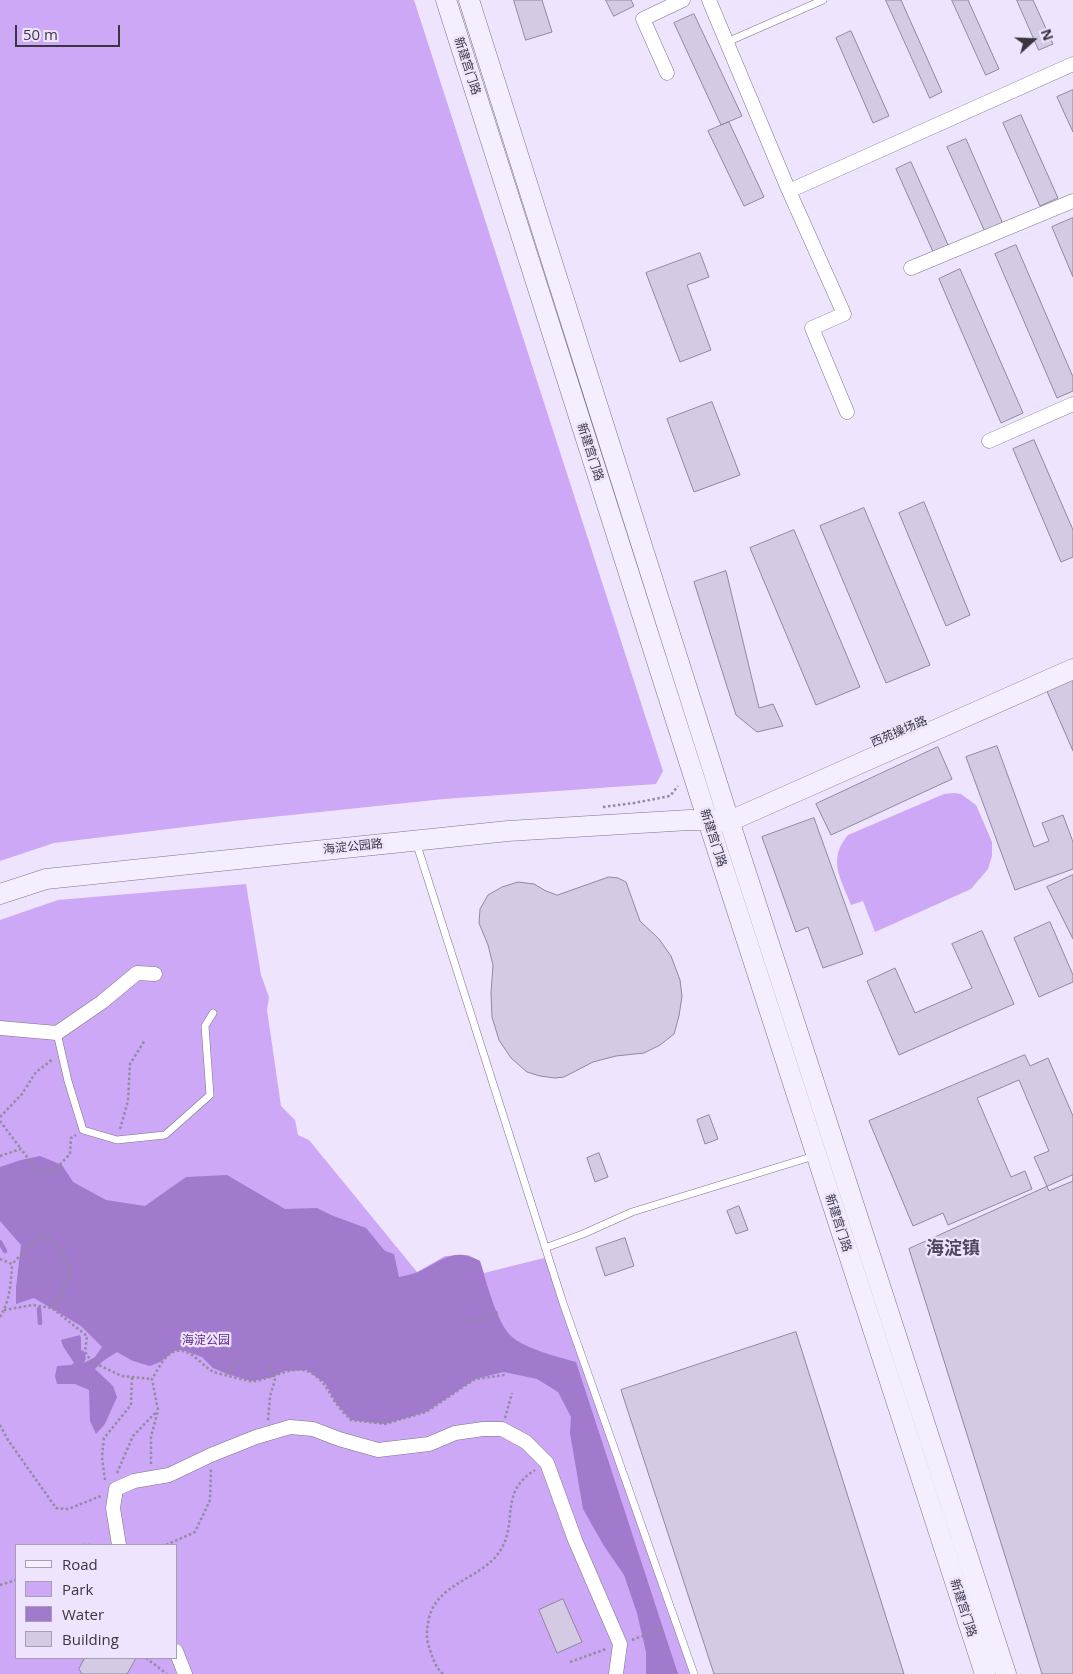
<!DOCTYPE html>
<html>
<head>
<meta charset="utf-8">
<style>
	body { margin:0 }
	#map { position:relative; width:1073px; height:1674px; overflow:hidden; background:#efe4fe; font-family:"Open Sans",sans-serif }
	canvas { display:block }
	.legend { position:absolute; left:15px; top:1544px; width:162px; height:115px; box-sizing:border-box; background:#efe4fe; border:1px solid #a79eb2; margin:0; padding:6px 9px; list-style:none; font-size:15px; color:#3a3640 }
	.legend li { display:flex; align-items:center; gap:10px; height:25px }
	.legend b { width:25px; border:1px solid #a79eb2 }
	.north { position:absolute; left:1008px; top:15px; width:50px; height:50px; -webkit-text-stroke:4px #efe4fe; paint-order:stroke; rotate:70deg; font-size:14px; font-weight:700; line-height:20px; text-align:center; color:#3a3640 }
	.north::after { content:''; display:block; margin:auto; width:18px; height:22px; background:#3a3640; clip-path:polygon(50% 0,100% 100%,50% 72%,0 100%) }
	.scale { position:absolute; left:15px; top:25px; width:105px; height:22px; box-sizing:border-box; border:2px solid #3a3640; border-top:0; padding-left:6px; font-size:15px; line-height:18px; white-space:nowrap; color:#3a3640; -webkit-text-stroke:4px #efe4fe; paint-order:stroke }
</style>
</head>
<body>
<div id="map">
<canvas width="1073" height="1674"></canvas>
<ul class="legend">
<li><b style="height:6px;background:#f5eefe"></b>Road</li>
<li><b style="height:14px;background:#cca8f6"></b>Park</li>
<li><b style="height:14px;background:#a179cd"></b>Water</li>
<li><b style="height:14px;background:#d5cae3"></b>Building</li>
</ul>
<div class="north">N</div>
<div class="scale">50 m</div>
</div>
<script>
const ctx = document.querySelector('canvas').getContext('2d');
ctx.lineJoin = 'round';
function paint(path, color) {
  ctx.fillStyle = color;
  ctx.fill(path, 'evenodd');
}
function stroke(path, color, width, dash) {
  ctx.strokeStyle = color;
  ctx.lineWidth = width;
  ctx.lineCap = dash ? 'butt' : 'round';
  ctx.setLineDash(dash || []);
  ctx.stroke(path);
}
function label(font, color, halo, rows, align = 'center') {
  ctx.font = font + ' "Open Sans","Noto Sans SC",sans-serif';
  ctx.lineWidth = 4.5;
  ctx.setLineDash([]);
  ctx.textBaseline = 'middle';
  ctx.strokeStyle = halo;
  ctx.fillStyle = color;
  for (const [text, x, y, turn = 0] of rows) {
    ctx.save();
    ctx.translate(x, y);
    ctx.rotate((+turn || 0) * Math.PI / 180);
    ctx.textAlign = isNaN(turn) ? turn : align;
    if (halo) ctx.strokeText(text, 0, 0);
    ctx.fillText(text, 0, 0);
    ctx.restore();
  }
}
const green = new Path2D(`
	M 0,0 L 414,0 L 663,771 L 656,784 L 444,799 L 234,821 L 54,843 L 0,861 Z
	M 954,793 L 961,794 L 976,805 L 983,821 L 992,842 L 992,856 L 988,869 L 971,889 L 875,932 L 863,901 L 851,905 C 841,879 827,860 848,835 L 944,794 Z
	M 246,884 L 261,975 L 269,997 L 267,1010 L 281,1106 L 295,1120 L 298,1135 L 309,1140 L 417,1272 L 445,1256 L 468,1255 L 480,1261 L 484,1273 L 548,1257 L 691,1674 L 0,1674 L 0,920 L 58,900 ZM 16,1545 L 176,1545 L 176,1658 L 16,1658 Z`);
const water = new Path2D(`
	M 40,1156 L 62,1165 L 73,1182 L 106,1200 L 145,1206 L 186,1177 L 227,1175 L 285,1209 L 317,1208 L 331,1215 L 366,1228 L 385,1251 L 394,1254 L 399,1277 C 405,1276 412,1274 418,1272 C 442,1261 452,1246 480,1261 C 486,1281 497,1323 511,1336 C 525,1349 558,1357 576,1362 L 678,1674 L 646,1674 L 646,1652 L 637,1613 L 624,1575 L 604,1546 L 583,1509 L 570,1433 L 571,1417 L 558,1392 L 537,1379 L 504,1372 L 475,1379 L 426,1412 L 385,1424 L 351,1420 L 336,1403 L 325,1383 L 307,1370 L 284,1371 L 273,1377 L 251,1381 L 227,1374 L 213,1368 L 202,1357 L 182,1350 L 174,1351 L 160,1362 L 150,1366 L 133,1361 L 117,1352 L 103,1361 L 95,1369 L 113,1386 L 117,1397 L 105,1424 L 96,1434 L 90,1421 L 89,1390 L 75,1384 L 57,1384 L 55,1376 L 57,1366 L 71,1365 L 74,1363 L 63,1346 L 61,1340 L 80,1335 L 81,1338 L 81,1350 L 84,1351 L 86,1358 L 84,1363 L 95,1357 L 102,1347 L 81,1326 L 34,1298 L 16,1304 L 16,1288 L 21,1245 L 0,1221 L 0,1167 L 21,1160 Z`);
const stream = new Path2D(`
	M 0,1242 L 5,1251
	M 39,1309 L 40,1323`);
const building = new Path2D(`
	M 514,0 L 542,0 L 552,32 L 526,40 Z
	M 606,0 L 631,0 L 634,6 L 614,16 Z
	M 886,0 L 901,0 L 942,92 L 930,98 Z
	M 952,0 L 968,0 L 999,69 L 986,75 Z
	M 1017,0 L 1033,0 L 1053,44 L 1039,50 Z
	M 694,14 L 742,116 L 721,125 L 674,23 Z
	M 851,31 L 889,116 L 873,123 L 836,38 Z
	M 1073,90 L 1073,132 L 1057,97 Z
	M 1021,115 L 1058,198 L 1040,206 L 1003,123 Z
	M 729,122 L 764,197 L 744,206 L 708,131 Z
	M 966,139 L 1003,224 L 985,232 L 947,147 Z
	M 911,162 L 949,247 L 934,254 L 896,169 Z
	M 1073,218 L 1073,277 L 1052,227 Z
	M 1016,245 L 1073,377 L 1073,391 L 1057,398 L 995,254 Z
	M 700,253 L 709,277 L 687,285 L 711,350 L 680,362 L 646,273 Z
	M 960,269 L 1023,413 L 1001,423 L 939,279 Z
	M 712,402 L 740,475 L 694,492 L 667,419 Z
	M 1034,440 L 1073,530 L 1073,557 L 1061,562 L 1013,449 Z
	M 924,502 L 970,615 L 946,626 L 899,513 Z
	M 864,508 L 930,665 L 886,683 L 820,526 Z
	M 794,530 L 860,687 L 816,705 L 750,548 Z
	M 726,571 L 759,708 L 773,704 L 783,726 L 757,732 L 736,715 L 694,582 Z
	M 1073,677 L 1073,751 L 1046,689 Z
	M 997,746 L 1034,847 L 1049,841 L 1042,823 L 1063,815 L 1073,842 L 1073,869 L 1015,890 L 966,757 Z
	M 938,747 L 952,779 L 831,835 L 816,804 Z
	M 814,818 L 863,954 L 823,968 L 808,927 L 796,932 L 762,837 Z
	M 1073,875 L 1073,939 L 1047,887 Z
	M 609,877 L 618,878 L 626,882 L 640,921 L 659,939 L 671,956 L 680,980 L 682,996 L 679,1016 L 674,1034 L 660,1045 L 644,1053 L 616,1056 L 593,1062 L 564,1077 L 555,1078 L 540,1076 L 527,1072 L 511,1058 L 499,1040 L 492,1017 L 491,993 L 493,965 L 488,945 L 479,923 L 480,909 L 488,895 L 502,887 L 518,882 L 534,884 L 546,891 L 557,895 Z
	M 1050,922 L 1073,975 L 1073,982 L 1039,997 L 1014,938 Z
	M 982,931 L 1014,1004 L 899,1055 L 867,981 L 895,968 L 915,1013 L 972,988 L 952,944 Z
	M 1025,1055 L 1030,1066 L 1048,1058 L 1073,1116 L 1073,1181 L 1049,1191 L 1034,1157 L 1049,1151 L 1019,1080 L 977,1098 L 1011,1177 L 1025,1171 L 1032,1189 L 948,1225 L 943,1213 L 913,1226 L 869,1121 Z
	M 709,1115 L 718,1139 L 705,1144 L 697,1120 Z
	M 599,1153 L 608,1177 L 595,1182 L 587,1158 Z
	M 1073,1175 L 1073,1674 L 1042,1674 L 909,1249 Z
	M 739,1206 L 748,1230 L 736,1234 L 727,1211 Z
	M 625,1238 L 634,1266 L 605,1276 L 596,1248 Z
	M 796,1332 L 904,1674 L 714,1674 L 621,1390 Z
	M 563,1599 L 582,1642 L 557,1653 L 539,1610 Z
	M 85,1658 L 136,1658 L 127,1674 L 82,1674 L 79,1669 Z`);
const path = new Path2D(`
	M 603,807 L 634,803 L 670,796 L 678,786
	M 0,1117 L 22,1094 L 36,1072 L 53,1059
	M 0,1121 L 21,1149
	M 120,1129 L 128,1101 L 130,1064 L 145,1040
	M 0,1156 L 21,1149 L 36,1169 L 52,1173 L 70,1154 L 71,1138 L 76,1135
	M 0,1259 L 12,1264 L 41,1234 L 46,1239 L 49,1236 C 78,1273 75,1269 52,1308 L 87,1336 L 85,1352 L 92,1362 L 122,1376 L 152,1379
	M 4,1310 L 33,1305 L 52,1308
	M 0,1317 C 10,1301 11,1282 12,1264
	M 467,1323 L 498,1312
	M 268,1365 L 275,1380 L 270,1396 L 268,1421
	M 227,1374 L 238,1359
	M 505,1418 L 512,1393
	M 0,1425 L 8,1440 L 56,1508 L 68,1509 L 101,1496
	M 151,1464 L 151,1437 L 158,1410 L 152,1379 C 158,1370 165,1353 176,1351 C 191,1348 201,1365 212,1371 C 214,1373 245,1380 249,1381 C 266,1383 293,1363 309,1372 C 325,1380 326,1389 336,1403 C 340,1409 346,1415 351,1420 L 385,1424 L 426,1412 L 475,1379 L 505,1375
	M 117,1473 L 133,1436 L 157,1411
	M 105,1480 L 102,1457 L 104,1438 L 131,1405 L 132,1377
	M 83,1545 L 91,1545
	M 166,1545 L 195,1532 L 210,1500 L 211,1469
	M 0,1585 L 16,1580
	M 632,1640 L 663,1628
	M 146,1658 L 167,1674
	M 570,1662 L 606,1649
	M 443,1674 C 434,1666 432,1655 428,1644 C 426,1635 427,1627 429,1618 C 438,1582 482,1579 500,1551 C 519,1521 498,1493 535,1470`);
const lane = new Path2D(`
	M 727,42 L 823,0
	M 416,842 L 563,1303 L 694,1674
	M 57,1033 L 68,1081 L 83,1130 L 117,1140 L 165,1135 L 210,1095 L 205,1026 L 213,1013
	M 545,1248 L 583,1234 L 632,1212 L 814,1156`);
const street = new Path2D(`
	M 709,0 L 789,191 L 844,314 L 812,328 L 847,412
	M 667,73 L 643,19 L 683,0
	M 789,191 L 1073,64
	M 911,268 L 1073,201
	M 989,441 L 1073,404
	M 0,1028 L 57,1033 L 102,1002 L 137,973 L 155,974
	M 119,1545 L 113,1508 L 116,1489 L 134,1481 L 169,1475 L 211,1455 L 256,1437 L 290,1427 L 313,1429 L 339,1439 L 378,1450 L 429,1444 L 455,1433 L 483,1429 L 502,1429 L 526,1442 L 547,1463 L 575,1540 L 620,1644 L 616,1674
	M 176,1651 L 185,1674`);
const secondary = new Path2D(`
	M 446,0 L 708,821 L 985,1674
	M 469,0 L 725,808 L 1006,1674
	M 0,894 L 46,879 L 508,831 L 689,820 L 730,821 L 1073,669`);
const streetNames = [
	["新建宫门路",467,66,72],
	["新建宫门路",590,452,72],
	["西苑操场路",899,732,-23],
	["新建宫门路",713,838,72],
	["海淀公园路",353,847,-6],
	["新建宫门路",838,1223,72],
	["新建宫门路",963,1608,72]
];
const parkNames = [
	["海淀公园",206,1341]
];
const districtNames = [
	["海淀镇",953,1249]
];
paint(green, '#cca8f6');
paint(water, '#a179cd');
stroke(stream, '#a179cd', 4.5);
paint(building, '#d5cae3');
stroke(building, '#91879f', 1);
stroke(lane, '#7d738a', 8);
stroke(street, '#7d738a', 15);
stroke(secondary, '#7d738a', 21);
stroke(path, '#928b9c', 2.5, [2.5, 2.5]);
stroke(lane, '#fff', 7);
stroke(street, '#fff', 14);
stroke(secondary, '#f5eefe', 20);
label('12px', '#3a3640', '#efe4fe', streetNames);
label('12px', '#5e288c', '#efe4fe', parkNames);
label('bold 18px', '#52485e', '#efe4fe', districtNames);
</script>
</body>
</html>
